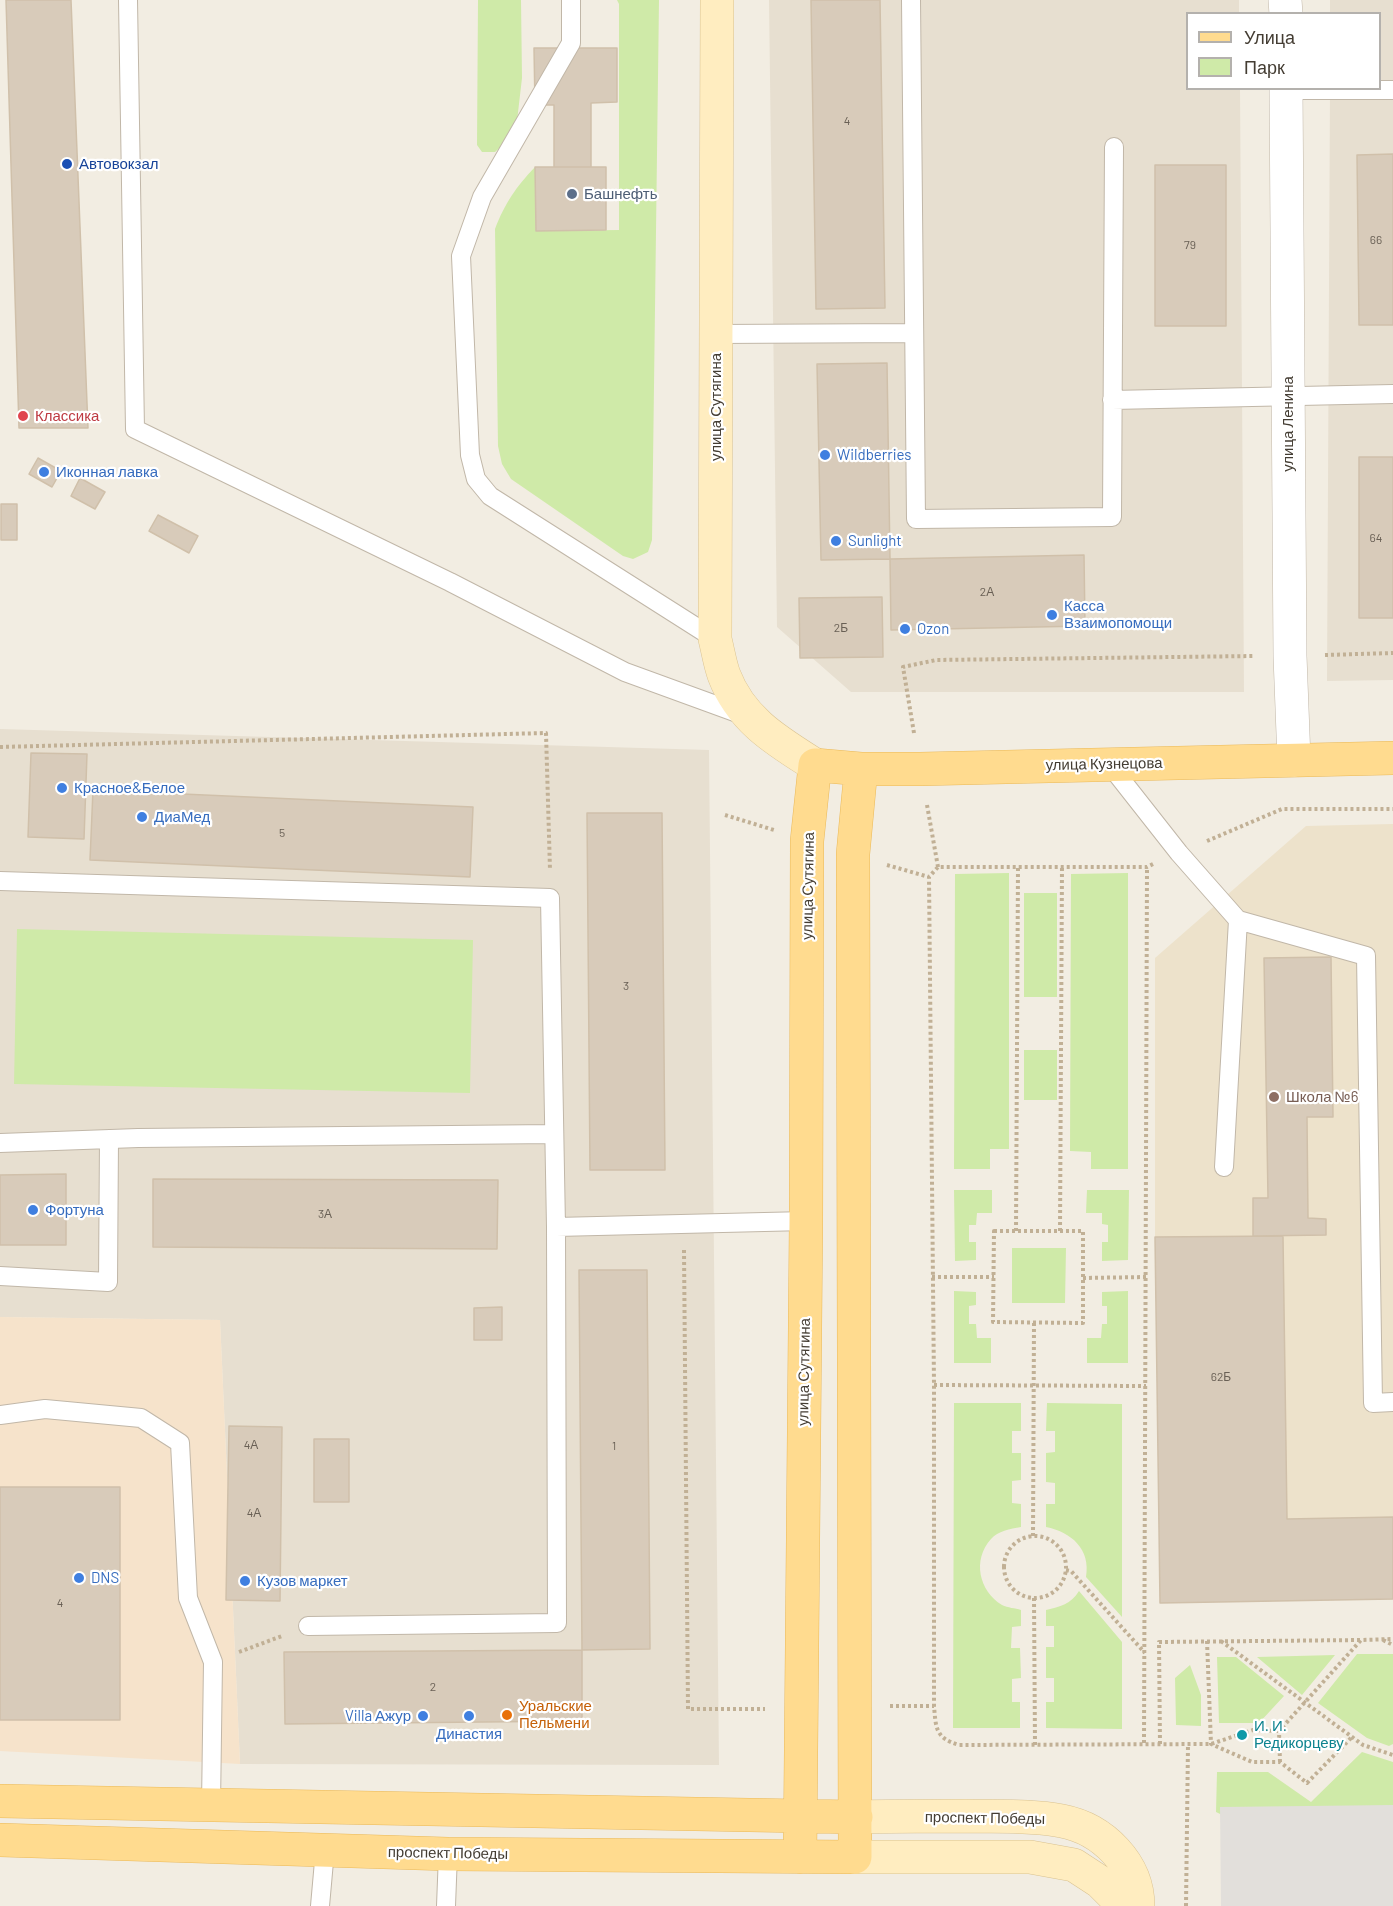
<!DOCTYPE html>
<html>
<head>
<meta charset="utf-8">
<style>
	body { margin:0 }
	#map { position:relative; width:1393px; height:1906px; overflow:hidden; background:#f2ede2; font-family:Barlow,sans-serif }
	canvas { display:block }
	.legend { position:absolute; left:1186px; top:12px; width:195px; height:78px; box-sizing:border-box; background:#fff; border:2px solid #b4b1ad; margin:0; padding:8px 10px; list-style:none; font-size:18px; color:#443d33 }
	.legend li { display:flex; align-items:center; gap:12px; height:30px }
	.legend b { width:30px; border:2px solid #b4b1ad }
</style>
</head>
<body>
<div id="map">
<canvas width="1393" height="1906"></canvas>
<ul class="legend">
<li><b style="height:8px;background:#ffdb8f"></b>Улица</li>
<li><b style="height:16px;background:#cfeaa8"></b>Парк</li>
</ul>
</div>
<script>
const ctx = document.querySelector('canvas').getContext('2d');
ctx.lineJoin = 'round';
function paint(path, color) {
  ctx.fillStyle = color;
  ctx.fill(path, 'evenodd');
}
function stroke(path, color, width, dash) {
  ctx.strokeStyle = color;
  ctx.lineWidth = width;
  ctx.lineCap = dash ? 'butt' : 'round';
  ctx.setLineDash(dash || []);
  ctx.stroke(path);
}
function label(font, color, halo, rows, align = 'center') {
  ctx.font = font + ' Barlow,sans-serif';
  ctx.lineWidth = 4.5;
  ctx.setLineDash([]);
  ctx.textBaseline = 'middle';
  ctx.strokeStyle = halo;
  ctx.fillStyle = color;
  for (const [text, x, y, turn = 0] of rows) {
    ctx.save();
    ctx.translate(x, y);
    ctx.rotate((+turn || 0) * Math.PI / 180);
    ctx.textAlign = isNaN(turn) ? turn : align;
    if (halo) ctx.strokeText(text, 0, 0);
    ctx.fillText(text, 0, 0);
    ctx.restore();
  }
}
const residential = new Path2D(`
	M 769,0 L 1239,0 L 1239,13 L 1188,14 L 1188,88 L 1240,89 L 1244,692 L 851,692 L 777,627 Z
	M 1330,0 L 1393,0 L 1393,680 L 1327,681 L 1330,89 L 1380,88 L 1380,14 L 1330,13 Z
	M 0,729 L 709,750 L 719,1765 L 240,1764 L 220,1320 L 0,1317 Z`);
const commercial = new Path2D(`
	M 0,1317 L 220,1320 L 240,1764 L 0,1751 Z`);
const education = new Path2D(`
	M 1393,824 L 1393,1599 L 1160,1603 L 1155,1237 L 1155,958 L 1306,826 Z`);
const green = new Path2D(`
	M 478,0 L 521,0 L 522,78 L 517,121 L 505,143 L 495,152 L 482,152 L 477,145 Z
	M 617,0 L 659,0 L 652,540 L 648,552 L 633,559 L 623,556 L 511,479 L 502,464 L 498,446 L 495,229 C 505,203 516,187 535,167 L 536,231 L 619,230 L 619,4 Z
	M 1009,873 L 1009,1149 L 990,1149 L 990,1169 L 954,1169 L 955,874 Z
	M 1128,873 L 1128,1169 L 1091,1169 L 1091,1152 L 1070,1151 L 1071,874 Z
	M 1024,893 L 1057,893 L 1057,997 L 1024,997 Z
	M 17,929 L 473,940 L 470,1093 L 14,1084 Z
	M 1024,1050 L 1057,1050 L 1057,1100 L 1024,1100 Z
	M 954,1190 L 992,1190 L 992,1213 L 977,1213 L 976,1225 L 969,1225 L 969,1242 L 976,1242 L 976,1260 L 955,1261 Z
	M 1087,1190 L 1129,1190 L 1128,1260 L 1102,1261 L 1102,1242 L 1108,1242 L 1108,1225 L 1102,1224 L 1102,1213 L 1086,1213 Z
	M 1012,1248 L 1066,1248 L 1065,1303 L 1012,1303 Z
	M 954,1291 L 976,1292 L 976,1305 L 969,1306 L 969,1324 L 976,1324 L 977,1338 L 991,1338 L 991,1363 L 954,1363 Z
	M 1128,1291 L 1128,1363 L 1087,1363 L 1087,1338 L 1101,1338 L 1102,1324 L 1107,1324 L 1107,1306 L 1102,1306 L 1102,1292 Z
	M 954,1403 L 1021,1403 L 1021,1431 L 1012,1431 L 1012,1453 L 1021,1453 L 1021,1480 L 1012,1481 L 1012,1503 L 1021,1504 L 1021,1527 C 1010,1529 998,1531 991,1539 C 972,1560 979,1591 1002,1605 C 1008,1608 1015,1608 1021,1610 L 1021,1626 L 1012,1627 L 1011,1648 L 1020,1648 L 1021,1678 L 1012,1679 L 1012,1702 L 1020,1702 L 1020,1728 L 953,1728 Z
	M 1047,1403 L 1122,1404 L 1122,1617 L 1086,1577 C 1091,1549 1071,1532 1046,1527 L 1046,1504 L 1055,1504 L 1055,1483 L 1046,1482 L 1046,1453 L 1055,1452 L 1055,1431 L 1046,1431 Z
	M 1079,1591 L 1122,1642 L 1122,1729 L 1046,1728 L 1046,1702 L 1054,1702 L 1054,1678 L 1046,1678 L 1046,1647 L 1054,1647 L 1054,1626 L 1046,1626 L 1046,1610 C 1060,1607 1071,1604 1079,1591 Z
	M 1357,1654 L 1393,1654 L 1393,1744 L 1389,1746 L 1367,1738 L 1318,1703 Z
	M 1335,1655 L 1302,1695 L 1257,1657 Z
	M 1217,1657 L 1236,1657 L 1284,1696 L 1259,1723 L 1219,1723 Z
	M 1190,1665 L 1201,1695 L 1201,1726 L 1176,1725 L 1175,1678 Z
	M 1362,1752 L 1393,1762 L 1393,1823 L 1247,1827 L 1216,1812 L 1217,1772 L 1268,1772 L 1311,1802 Z`);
const parking = new Path2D(`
	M 1393,1805 L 1393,1906 L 1221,1906 L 1220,1807 Z`);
const building = new Path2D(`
	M 6,0 L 71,0 L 88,428 L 19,428 Z
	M 811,0 L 880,0 L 885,308 L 816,309 Z
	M 534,48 L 617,48 L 617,102 L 591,103 L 591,167 L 554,167 L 554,105 L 535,105 Z
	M 1393,154 L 1393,325 L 1359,325 L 1357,155 Z
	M 1155,165 L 1226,165 L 1226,326 L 1155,326 Z
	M 535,167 L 606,167 L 606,230 L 536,231 Z
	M 887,363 L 890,559 L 821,560 L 817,364 Z
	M 1359,457 L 1393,457 L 1393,618 L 1359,618 Z
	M 38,458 L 61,471 L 52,487 L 29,474 Z
	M 80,478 L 105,492 L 95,509 L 71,496 Z
	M 1,504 L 17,504 L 17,540 L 1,540 Z
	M 158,515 L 198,536 L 189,553 L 149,531 Z
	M 1084,555 L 1085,626 L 891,630 L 890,559 Z
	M 882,597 L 883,657 L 800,658 L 799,598 Z
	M 31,753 L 87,754 L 84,839 L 28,837 Z
	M 93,790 L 473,807 L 470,877 L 90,860 Z
	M 587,813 L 662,813 L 665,1170 L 590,1170 Z
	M 1331,957 L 1333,1117 L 1307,1117 L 1308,1218 L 1326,1219 L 1326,1235 L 1253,1236 L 1253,1198 L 1268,1198 L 1264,958 Z
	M 66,1174 L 66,1245 L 0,1245 L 0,1175 Z
	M 153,1179 L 498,1180 L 497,1249 L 153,1247 Z
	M 1283,1236 L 1287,1519 L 1393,1517 L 1393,1599 L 1160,1603 L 1155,1237 Z
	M 579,1270 L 647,1270 L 650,1649 L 582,1650 Z
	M 502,1307 L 502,1340 L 474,1340 L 474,1308 Z
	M 229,1426 L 282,1427 L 280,1601 L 226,1600 Z
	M 314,1439 L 349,1439 L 349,1502 L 314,1502 Z
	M 0,1487 L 120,1487 L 120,1720 L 0,1720 Z
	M 582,1650 L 582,1721 L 285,1724 L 284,1652 Z`);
const path = new Path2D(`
	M 1325,655 L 1393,653
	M 914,733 L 903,667 L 936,660 L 1254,656
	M 0,747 L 546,733 L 550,870
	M 927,805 L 938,867
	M 725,815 L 774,830
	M 1207,841 L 1282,809 L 1393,809
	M 1153,864 L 1147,867 L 938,867 L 929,877 L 934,1385 L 934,1706 C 936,1728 935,1738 959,1745 L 1211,1744 L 1253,1730 L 1279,1731
	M 887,865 L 929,877
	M 994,1231 L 1083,1231 L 1083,1323 L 993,1322 Z
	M 1016,1231 L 1018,866
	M 1060,1231 L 1062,866
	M 684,1250 L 688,1709 L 765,1709
	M 932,1277 L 994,1277
	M 1083,1278 L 1146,1277
	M 934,1385 L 1146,1386
	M 1033,1536 L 1034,1322
	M1004 1567a31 31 0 1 1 62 0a31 31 0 1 1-62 0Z
	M 1066,1570 L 1071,1571 L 1145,1653
	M 1034,1598 L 1035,1745
	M 1383,1640 L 1393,1645
	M 1207,1641 L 1211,1744 L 1252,1762 L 1280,1762 L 1307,1783 L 1352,1737
	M 1221,1641 L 1363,1745 L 1393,1755
	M 239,1652 L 282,1636
	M 890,1706 L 934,1706
	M 1144,1743 L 1147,867
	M 1160,1744 L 1159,1642 L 1361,1640
	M 1280,1762 L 1279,1731 L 1361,1640 L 1393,1639
	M 1186,1906 L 1188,1744`);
const lane = new Path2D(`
	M 128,0 L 135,429 L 450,582 L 625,672 L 743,715
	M 571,0 L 571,43 L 482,197 L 461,256 L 470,455 L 476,479 L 490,496 L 715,639
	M 911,0 L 916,519 L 1112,517 L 1114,147
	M 1286,90 L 1393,90
	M 716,334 L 914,333
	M 1112,400 L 1393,394
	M 1109,764 L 1179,853 L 1238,920 L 1366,956 L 1373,1403 L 1393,1402
	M 0,881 L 550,898 L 556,1227 L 557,1623 L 308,1626
	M 0,1143 L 138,1138 L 554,1134
	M 1224,1167 L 1238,920
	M 556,1227 L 806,1221
	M 0,1276 L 108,1282 L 109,1139
	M 0,1415 L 45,1409 L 141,1418 L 180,1443 L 188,1598 L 213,1662 L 211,1805
	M 320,1906 L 325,1850
	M 446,1906 L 448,1854`);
const street = new Path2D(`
	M 1285,0 L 1286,14
	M 1286,88 L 1290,656 L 1294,760`);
const secondary = new Path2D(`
	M 717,0 L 715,639 C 718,651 720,664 724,675 C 741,720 777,741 815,765
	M 856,1817 C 892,1816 929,1816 966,1816 C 997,1817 1030,1815 1062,1821 C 1103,1829 1138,1864 1138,1906
	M 855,1857 L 1030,1857 L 1074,1865 L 1100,1882 L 1124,1906`);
const primary = new Path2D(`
	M 0,1801 L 856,1817
	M 0,1840 L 448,1854 L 855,1857 L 853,854 L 861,769
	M 800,1857 L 806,1221 L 807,841 L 815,765 L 861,769 L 920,769 L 1393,758`);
const markers = [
	[67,164,6,"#1a4fb4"],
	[572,194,6,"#5c6f8a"],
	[23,416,6,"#e0444e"],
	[825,455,6,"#3f7fe0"],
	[44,472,6,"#3f7fe0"],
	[836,541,6,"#3f7fe0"],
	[1052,615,6,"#3f7fe0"],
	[905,629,6,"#3f7fe0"],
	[62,788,6,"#3f7fe0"],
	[142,817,6,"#3f7fe0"],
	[1274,1097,6,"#8d6e63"],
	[33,1210,6,"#3f7fe0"],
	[79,1578,6,"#3f7fe0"],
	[245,1581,6,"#3f7fe0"],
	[507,1715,6,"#e8710a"],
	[423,1716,6,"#3f7fe0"],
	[469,1716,6,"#3f7fe0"],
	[1242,1735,6,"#0f9aa8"]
];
const numberNames = [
	["4",847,121],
	["66",1376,240],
	["79",1190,245],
	["64",1376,538],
	["2А",987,592],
	["2Б",841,628],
	["5",282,833],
	["3",626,986],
	["3А",325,1214],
	["62Б",1221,1377],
	["4А",251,1445],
	["1",614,1446],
	["4А",254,1513],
	["4",60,1603],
	["2",433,1687]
];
const transitNames = [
	["Автовокзал",79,164]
];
const serviceNames = [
	["Башнефть",584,194]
];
const streetNames = [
	["улица Сутягина",716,407,-90],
	["улица Ленина",1288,424,-90],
	["улица Кузнецова",1104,764,-1],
	["улица Сутягина",808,886,-89],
	["улица Сутягина",804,1372,-89],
	["проспект Победы",985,1818,1],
	["проспект Победы",448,1853,1]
];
const healthNames = [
	["Классика",35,416]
];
const shopNames = [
	["Wildberries",837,455],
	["Иконная лавка",56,472],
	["Sunlight",848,541],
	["Касса",1064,606],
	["Взаимопомощи",1064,623],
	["Ozon",917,629],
	["Красное&Белое",74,788],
	["ДиаМед",154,817],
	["Фортуна",45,1210],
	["DNS",91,1578],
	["Кузов маркет",257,1581],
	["Villa Ажур",411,1716,"right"],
	["Династия",469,1734,"center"]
];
const educationNames = [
	["Школа №6",1286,1097]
];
const foodNames = [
	["Уральские",519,1706],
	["Пельмени",519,1723]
];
const cultureNames = [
	["И. И.",1254,1726],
	["Редикорцеву",1254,1743]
];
paint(residential, '#e7dfd0');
paint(commercial, '#f6e3cb');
paint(education, '#ede2cb');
paint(green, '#cfeaa8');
paint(parking, '#e2dfdb');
paint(building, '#d8cbba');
stroke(building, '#d0c0aa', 1.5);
stroke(lane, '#c1b7a8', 20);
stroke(street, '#c1b7a8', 34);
stroke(secondary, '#d9c291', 34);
stroke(primary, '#eab959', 34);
stroke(path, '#c1b095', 4, [3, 3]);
stroke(lane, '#fff', 18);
stroke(street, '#fff', 33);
stroke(secondary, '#ffedc0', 33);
stroke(primary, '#ffdb8f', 33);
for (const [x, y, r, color] of markers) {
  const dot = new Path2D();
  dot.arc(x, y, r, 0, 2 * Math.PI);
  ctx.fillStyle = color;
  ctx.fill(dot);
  stroke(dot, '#fff', 2);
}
label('12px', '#696055', null, numberNames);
label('15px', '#164399', '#fff', transitNames, 'left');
label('15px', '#4e5e75', '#fff', serviceNames, 'left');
label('15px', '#443d33', '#fff', streetNames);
label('15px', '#be3a42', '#fff', healthNames, 'left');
label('15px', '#366cbe', '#fff', shopNames, 'left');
label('15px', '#785e54', '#fff', educationNames, 'left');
label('15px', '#c56008', '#fff', foodNames, 'left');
label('15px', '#0d838f', '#fff', cultureNames, 'left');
</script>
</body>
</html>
